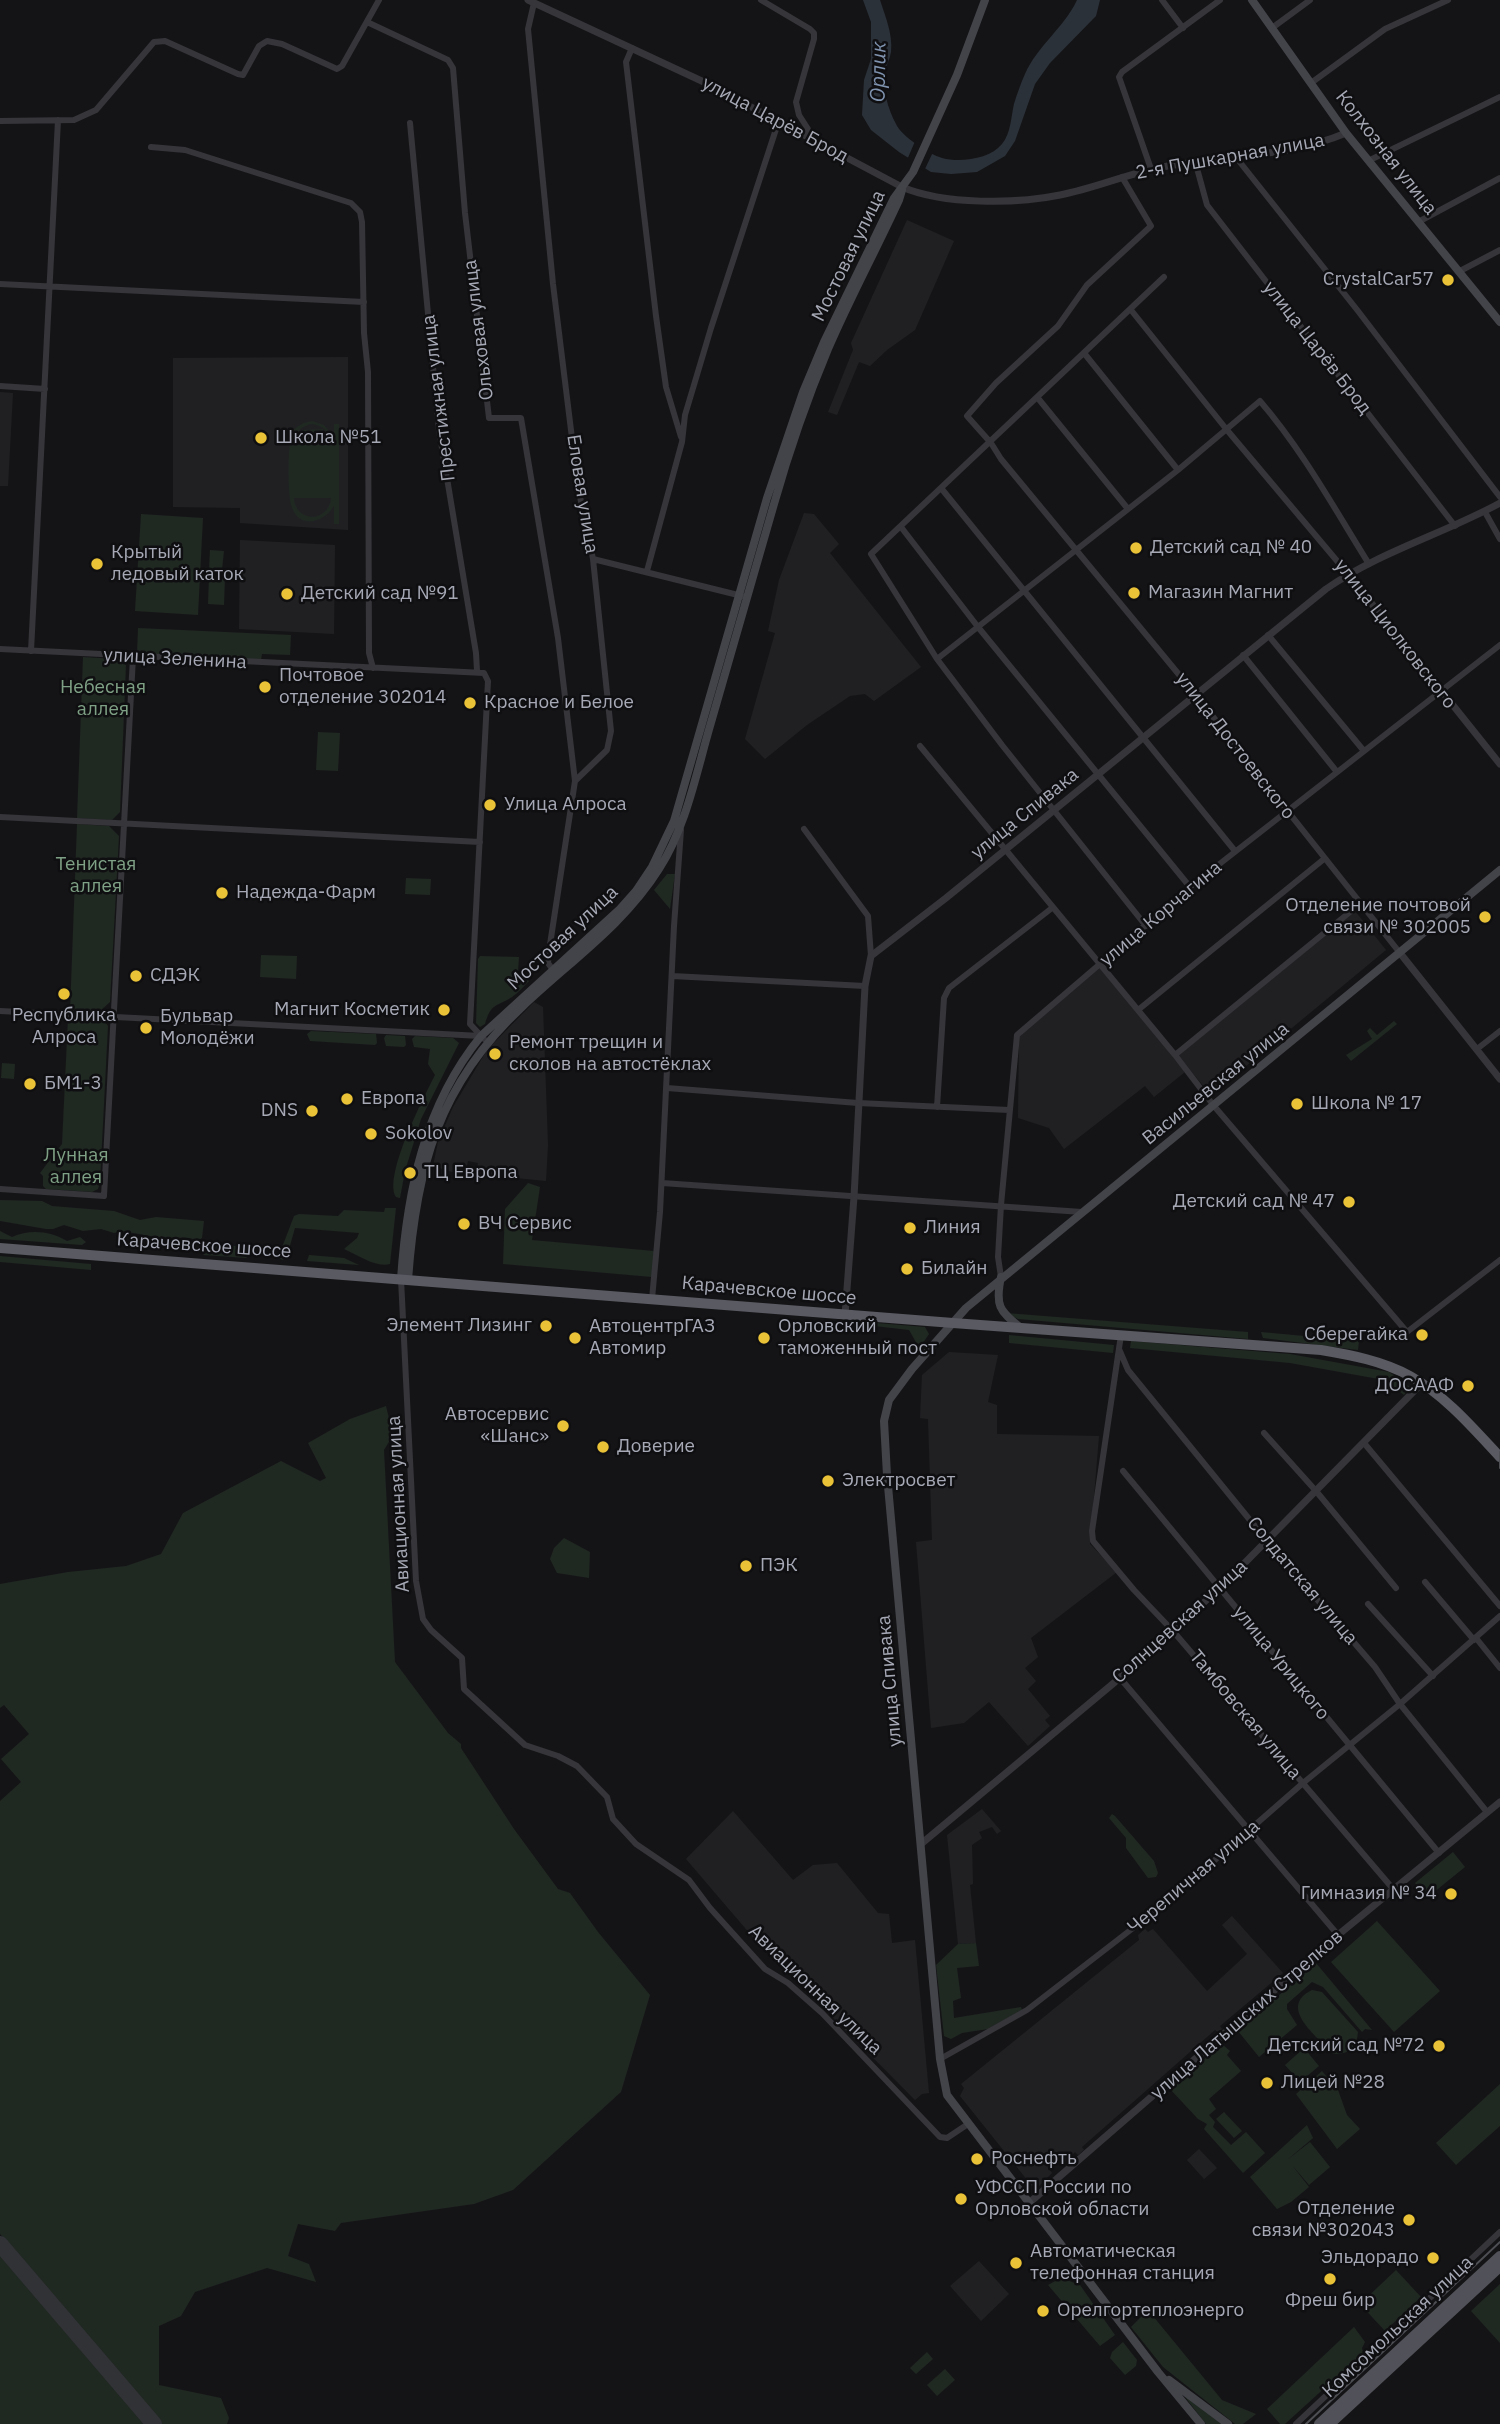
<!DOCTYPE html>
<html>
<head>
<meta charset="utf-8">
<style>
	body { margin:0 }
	canvas { display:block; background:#141416 }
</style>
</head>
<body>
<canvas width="1500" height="2424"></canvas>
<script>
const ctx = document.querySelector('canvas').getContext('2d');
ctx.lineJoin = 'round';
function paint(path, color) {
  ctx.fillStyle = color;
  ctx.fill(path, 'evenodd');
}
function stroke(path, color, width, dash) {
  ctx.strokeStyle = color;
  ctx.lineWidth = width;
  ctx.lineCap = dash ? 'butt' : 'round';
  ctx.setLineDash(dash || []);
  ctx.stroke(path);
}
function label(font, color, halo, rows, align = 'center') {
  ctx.font = font + ' "IBM Plex Sans",sans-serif';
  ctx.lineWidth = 5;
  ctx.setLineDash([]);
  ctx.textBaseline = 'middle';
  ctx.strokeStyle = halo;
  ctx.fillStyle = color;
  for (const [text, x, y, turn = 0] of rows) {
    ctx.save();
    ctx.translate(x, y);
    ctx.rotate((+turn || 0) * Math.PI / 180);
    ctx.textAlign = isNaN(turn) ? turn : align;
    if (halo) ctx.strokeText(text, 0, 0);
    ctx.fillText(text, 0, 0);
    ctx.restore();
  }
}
const built = new Path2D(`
	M 907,220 L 954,241 L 915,330 L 887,350 L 870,366 L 859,362 L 837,415 L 828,412 L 853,350 L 851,343 Z
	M 348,357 L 348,530 L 240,523 L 240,508 L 173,507 L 173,358 Z
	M 0,392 L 13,393 L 8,486 L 0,486 Z
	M 804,513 L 814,514 L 839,544 L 830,553 L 921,667 L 874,701 L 865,694 L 850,696 L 807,725 L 765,759 L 745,739 L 775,633 L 768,631 L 779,580 Z
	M 240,540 L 335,545 L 334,634 L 239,629 Z
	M 1355,911 L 1386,950 L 1211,1095 L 1178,1056 Z
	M 1101,967 L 1185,1072 L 1154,1097 L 1145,1086 L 1064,1149 L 1049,1128 L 1018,1118 L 1019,1036 Z
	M 534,1002 L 543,1007 L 548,1145 L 546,1181 L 476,1174 L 478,1163 L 468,1161 L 465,1176 L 433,1166 L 438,1142 L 453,1107 L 487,1050 Z
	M 949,1352 L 998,1355 L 988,1402 L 997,1405 L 997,1434 L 1099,1436 L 1090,1544 L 1117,1572 L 1031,1638 L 1038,1657 L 1025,1668 L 1036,1681 L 1028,1689 L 1050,1716 L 1045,1720 L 1050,1726 L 1028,1746 L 989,1702 L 964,1723 L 931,1728 L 916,1542 L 932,1540 L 928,1419 L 920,1418 L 922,1375 Z
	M 982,1809 L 1001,1831 L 997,1834 L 992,1827 L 979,1832 L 982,1838 L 972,1845 L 973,1884 L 970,1885 L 976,1943 L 958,1944 L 947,1835 Z
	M 733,1811 L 793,1880 L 813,1865 L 837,1863 L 878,1913 L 889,1914 L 892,1943 L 915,1940 L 929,2093 L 922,2094 L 915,2100 L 751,1935 L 686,1859 Z
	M 1232,1916 L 1283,1973 L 1220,2026 L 1222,2029 L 1218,2032 L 1215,2030 L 1082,2147 L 1084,2150 L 1078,2155 L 1075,2152 L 1062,2165 L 1059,2162 L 1050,2170 L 1052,2173 L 1038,2187 L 1032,2186 L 960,2096 L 964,2088 L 961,2084 L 1139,1940 L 1138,1935 L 1145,1929 L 1148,1932 L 1153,1929 L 1207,1991 L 1247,1954 L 1222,1925 Z
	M 1199,2149 L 1217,2168 L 1204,2179 L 1187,2160 Z
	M 979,2261 L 1009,2294 L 981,2321 L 950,2286 Z`);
const green = new Path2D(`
	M 312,421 L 324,425 L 334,437 L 334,424 L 339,424 L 339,524 L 334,524 L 334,506 C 325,522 300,530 292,508 C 287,497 287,441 293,431 C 298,425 304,422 312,421 ZM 312,424 C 324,426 331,433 331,445 L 294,445 C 294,433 301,426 312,424 ZM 294,498 L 331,498 C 328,523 296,523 294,498 Z
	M 323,429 L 323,443 L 302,443 L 302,430 Z
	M 141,514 L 203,518 L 198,615 L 135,611 Z
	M 210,550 L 224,551 L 222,570 L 209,570 Z
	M 209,576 L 225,577 L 224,605 L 208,604 Z
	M 138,628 L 291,635 L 290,655 L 262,654 L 261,660 L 137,654 Z
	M 83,657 L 117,659 L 126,665 L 120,812 L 112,820 L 77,818 Z
	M 318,732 L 340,733 L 338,771 L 316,770 Z
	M 77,824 L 109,826 L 119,836 L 110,1002 L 99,1012 L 70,1011 Z
	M 667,874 L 675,874 L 670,909 L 654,890 Z
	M 406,878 L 431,879 L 430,895 L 405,894 Z
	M 261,955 L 297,956 L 296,979 L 260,977 Z
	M 480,956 L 519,957 L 518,972 L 529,981 C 524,986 518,993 512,997 C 496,1007 491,1003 485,1024 L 480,1027 L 476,1023 L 478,959 Z
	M 68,1018 L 104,1020 L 108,1026 L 100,1182 L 98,1189 L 92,1192 L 46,1189 L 43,1186 L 43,1176 L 40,1173 L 62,1144 Z
	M 1394,1021 L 1397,1024 L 1351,1061 L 1346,1055 L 1372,1039 L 1367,1031 L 1370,1028 L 1377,1035 Z
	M 311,1031 L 376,1034 L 377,1043 L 375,1045 L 310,1041 L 307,1034 Z
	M 386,1035 L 405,1036 L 406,1045 L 404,1047 L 386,1046 L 384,1038 Z
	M 415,1036 L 453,1038 L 459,1043 L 421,1119 L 405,1171 L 400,1198 L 396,1197 C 383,1176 424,1097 435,1075 L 428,1064 L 430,1049 L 414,1047 L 412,1039 Z
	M 2,1063 L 15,1064 L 14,1079 L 1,1078 Z
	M 528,1183 L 540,1187 L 532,1240 L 654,1251 L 652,1277 L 503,1264 L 505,1209 Z
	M 0,1200 L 42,1201 L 52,1206 L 114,1211 L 140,1220 L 156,1217 L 204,1221 L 202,1238 L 197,1241 L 190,1238 L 156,1237 L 122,1231 L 114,1233 L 101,1229 L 83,1231 L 64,1225 L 53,1229 L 46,1229 L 0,1221 Z
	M 385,1208 L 396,1208 L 390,1264 C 376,1268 358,1255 344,1249 L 357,1238 L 359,1233 L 295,1228 L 289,1249 L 292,1252 L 283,1260 L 278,1258 L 294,1216 L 299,1214 L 338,1216 L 344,1210 L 384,1212 Z
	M 0,1231 L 12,1237 C 30,1229 50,1231 67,1241 L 80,1237 L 86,1242 L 82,1245 L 0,1239 Z
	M 217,1244 L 236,1246 L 247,1258 L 203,1255 Z
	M 309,1255 L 344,1258 L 359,1265 L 307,1261 Z
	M 0,1256 L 91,1264 L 91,1270 L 0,1262 Z
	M 1006,1313 L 1248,1332 L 1248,1339 L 1018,1319 Z
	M 853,1321 L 925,1327 L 929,1334 L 921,1346 L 917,1344 L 909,1330 L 857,1324 Z
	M 1261,1332 L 1359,1341 L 1358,1350 L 1263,1338 Z
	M 1009,1335 L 1114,1345 L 1113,1353 L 1009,1343 Z
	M 1131,1341 L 1290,1354 L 1389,1372 L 1410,1387 L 1404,1395 L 1384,1380 L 1290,1363 L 1130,1348 Z
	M 386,1406 L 393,1435 L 384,1450 L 395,1662 L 448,1733 L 461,1744 L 461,1748 L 514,1829 L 558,1889 L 570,1893 L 598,1932 L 650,1995 L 621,2092 L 513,2190 L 474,2204 L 341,2223 L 335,2231 L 298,2224 L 288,2256 L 309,2264 L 316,2282 L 267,2268 L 195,2292 L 181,2316 L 159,2326 L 159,2385 L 221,2398 L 229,2418 L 227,2424 L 161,2424 L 0,2234 L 0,1801 L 21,1782 L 1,1759 L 29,1734 L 4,1705 L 0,1708 L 0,1584 L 68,1572 L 126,1566 L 161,1554 L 183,1513 L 281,1461 L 320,1481 L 326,1478 L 308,1443 L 350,1419 Z
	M 564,1538 L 590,1552 L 589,1578 L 557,1573 L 550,1559 L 554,1548 Z
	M 1112,1814 L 1115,1816 L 1154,1861 L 1158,1873 L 1156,1877 L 1148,1878 L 1126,1848 L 1126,1838 L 1109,1818 Z
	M 1453,1852 L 1465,1867 L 1428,1897 L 1415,1883 Z
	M 1377,1921 L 1440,1991 L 1394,2032 L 1331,1962 Z
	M 976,1943 L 979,1966 L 957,1968 L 961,1998 L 953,2001 L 954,2018 L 1021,2007 L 1022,2010 L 988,2029 L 962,2033 L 951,2039 L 944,2036 L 936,1965 L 958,1944 Z
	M 1316,1963 L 1372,2030 L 1365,2029 L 1362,2032 L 1323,1987 L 1312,1982 L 1287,2004 L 1287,2009 L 1297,2025 L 1259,2057 L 1238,2031 Z
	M 1312,1990 L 1322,1992 L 1358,2032 C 1357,2048 1348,2055 1333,2054 C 1317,2036 1277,2007 1312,1990 Z
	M 1222,2044 L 1230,2051 L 1227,2055 L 1241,2071 L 1209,2099 L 1216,2109 L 1209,2115 L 1215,2122 L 1213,2127 L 1231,2145 L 1246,2132 L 1265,2153 L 1243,2173 L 1204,2129 L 1207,2124 L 1198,2119 L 1170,2089 Z
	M 1304,2048 L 1319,2066 L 1300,2082 L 1285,2065 Z
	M 1322,2071 L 1338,2090 L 1347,2115 L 1360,2129 L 1337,2149 L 1296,2094 Z
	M 1500,2084 L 1500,2126 L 1456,2165 L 1436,2143 Z
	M 1224,2112 L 1242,2131 L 1234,2138 L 1216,2119 Z
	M 1307,2125 L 1313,2138 L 1287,2160 L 1310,2142 L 1330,2167 L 1309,2185 L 1292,2165 L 1309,2187 L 1291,2202 L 1277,2209 L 1250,2177 Z
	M 0,2253 L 145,2424 L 0,2424 Z
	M 1396,2270 L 1421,2297 L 1385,2331 L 1360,2304 Z
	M 1061,2278 L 1080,2285 L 1115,2335 L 1100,2346 L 1048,2285 Z
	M 1500,2284 L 1500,2343 L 1471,2311 Z
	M 1148,2310 L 1222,2400 L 1256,2414 L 1243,2424 L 1235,2424 L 1163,2367 L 1131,2327 Z
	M 1354,2327 L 1365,2342 L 1362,2348 L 1363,2353 L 1285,2424 L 1280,2424 L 1267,2409 Z
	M 1123,2342 L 1137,2360 L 1136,2366 L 1125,2375 L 1110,2358 L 1112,2352 Z
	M 927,2352 L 933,2359 L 916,2374 L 910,2368 Z
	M 945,2369 L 955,2380 L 937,2396 L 927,2385 Z
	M 1181,2392 L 1222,2424 L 1206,2424 Z`);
const water = new Path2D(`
	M 863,0 L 880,0 C 885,16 893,34 891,52 C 890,59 886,65 885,72 C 882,89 888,109 896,124 C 901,136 929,154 942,158 C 960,163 990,159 1002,144 C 1011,133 1011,117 1014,104 C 1017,94 1021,83 1025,74 C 1038,45 1064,28 1077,0 L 1100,0 L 1096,16 L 1050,63 L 1035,84 L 1015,141 L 1005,156 L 977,172 L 951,174 L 931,172 L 899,152 L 871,130 L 862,115 L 864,80 L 871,59 L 871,22 Z`);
const pier = new Path2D(`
	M 916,139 L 934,150 L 924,171 L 907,160 Z`);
const taxiway = new Path2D(`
	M 0,2244 L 154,2424`);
const minor = new Path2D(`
	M 761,0 L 810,29 L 814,33 L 814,39 L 796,102 L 799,115 L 808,129 L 806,135
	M 1162,0 L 1183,28
	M 534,3 L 528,29 L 553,284 L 578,487 L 593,559 L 611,731 L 607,750 L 575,781 L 549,951 L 548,963 L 553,970
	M 367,22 L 448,60 L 453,68 L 465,213 L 489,418 L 521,418 L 558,638 L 575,781
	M 1272,28 L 1310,0
	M 632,48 L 626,62 L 656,316 L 666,387 L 681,437
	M 1311,83 L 1385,29 L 1448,0
	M 0,121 L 74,120 L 96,110 L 154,42 L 165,41 L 238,74 L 243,75 L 259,46 L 267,41 L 282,44 L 337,69 L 342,66 L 379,0
	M 410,123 L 439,430 L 476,653 L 477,671
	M 151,147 L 185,150 L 351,203 L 360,212 L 362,222 L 364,333 L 368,372 L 369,653 L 373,668
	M 1235,156 L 1358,311 L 1500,497
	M 1370,160 L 1500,97
	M 1195,161 L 1207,205 L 1455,526
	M 1151,169 L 1119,77 L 1122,72 L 1220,0
	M 1122,177 L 1151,226 L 1087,285 L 1058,326 L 996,383 L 967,416 L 991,443 L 1001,459 L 1195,694 L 1400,953
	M 1420,221 L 1500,178
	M 1460,271 L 1500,250
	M 0,284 L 364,302
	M 1131,310 L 1227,430 L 1348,574
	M 1084,353 L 1178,470
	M 0,386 L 45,389
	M 1037,397 L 1128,509
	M 941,488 L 1235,851
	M 1485,512 L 1500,539
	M 901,527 L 978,627 L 1190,887
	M 593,559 L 742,596
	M 647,571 L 682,442 L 685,415 L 711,328 L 779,120
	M 1268,635 L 1364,751
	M 0,649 L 484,673 L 488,681 L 470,1024 L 484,1039
	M 31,651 L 58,120
	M 1243,655 L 1337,772
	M 937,659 L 1178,470 L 1260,401 C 1303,451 1334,508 1369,564
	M 920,746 L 1175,1055 L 1214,1106 L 1407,1332 L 1500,1260
	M 0,817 L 480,842
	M 804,829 L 868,916 L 871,956
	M 1146,926 L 1002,745 L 937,659 L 871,554 L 1164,277
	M 672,976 L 865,986
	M 1138,1010 L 1324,859
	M 0,1011 L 481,1036
	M 1477,1049 L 1500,1031
	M 1175,1055 L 1361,903
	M 667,1088 L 858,1103 L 1009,1110
	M 937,1107 L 944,998 L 949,988 L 1052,908
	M 662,1183 L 1082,1212
	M 0,1189 L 104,1196 L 133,657
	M 1001,1277 L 998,1257 L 1001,1205 L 1017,1035 L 1190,887 L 1500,645
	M 401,1279 L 416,1581 L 423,1619 L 431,1630 L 462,1658 L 464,1689 L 525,1745 L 558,1756 L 577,1766 L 607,1797 L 613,1819 L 636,1844 L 689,1880 L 710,1908 L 765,1969 L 788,1983 L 822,2013 L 940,2137 L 947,2138 L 968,2124
	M 652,1299 L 660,1212 L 674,926 L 681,830
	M 1121,1335 L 1092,1531 L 1093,1541 L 1134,1590 L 1173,1631 L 1394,1890
	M 1119,1349 L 1128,1370 L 1267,1541 L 1375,1667 L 1400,1704 L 1487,1812
	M 1264,1433 L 1316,1491 L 1396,1588
	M 1364,1443 L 1500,1606
	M 1123,1471 L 1439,1853
	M 1425,1582 L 1474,1640
	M 1368,1604 L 1433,1676
	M 1476,1638 L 1500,1668
	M 1120,1678 L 1338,1935
	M 940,2059 L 1027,2010 L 1168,1901 L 1303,1783 L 1400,1704 L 1500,1616
	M 1296,2424 L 1500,2232`);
const tertiary = new Path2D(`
	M 528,0 L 706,83 L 902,187 C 944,205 1016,204 1060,195 C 1097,188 1131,172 1168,166 C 1227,156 1292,156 1346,133
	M 1348,574 L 1500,764
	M 1400,953 L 1500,1079
	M 845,1315 L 854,1197 L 865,986 L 871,956 L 946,898 L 1326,589 C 1379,552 1443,534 1500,503
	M 921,1844 L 1115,1682 L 1220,1588 L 1422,1383
	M 1029,2203 L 1338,1935 L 1500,1802`);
const secondary = new Path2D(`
	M 1252,0 L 1346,133 L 1500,322
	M 1001,1277 C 995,1305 999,1311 1021,1328
	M 401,1279 C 407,1192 424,1106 481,1036 L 620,909 L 636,891 L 652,867 L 674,821 L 767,498 L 803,392 L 824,342 L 894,198 L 913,172 L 957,75 L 985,0
	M 408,1280 C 416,1168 438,1085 522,1007 C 569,962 624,925 659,869 C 686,827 696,774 710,726 C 731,652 752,578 774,504 C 789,451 807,399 828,349 C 850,298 876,250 899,200 L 902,190
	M 1169,2380 L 1228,2424
	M 1201,2424 L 1158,2372 L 947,2095 L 940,2059 L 887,1475 L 884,1421 L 889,1400 L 912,1369 L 966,1308 L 1500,870`);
const primary = new Path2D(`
	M 1319,2424 L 1500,2256
	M 1330,2424 L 1500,2267`);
const trunk = new Path2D(`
	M 0,1248 L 953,1323 L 1321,1350 C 1351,1355 1383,1361 1410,1376 C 1446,1396 1473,1428 1500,1457`);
const tram = new Path2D(`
	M 1500,1452 L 1500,1468
	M 1306,2424 L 1500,2242`);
const markers = [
	[1448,280,7,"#e9c238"],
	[261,438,7,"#e9c238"],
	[1136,548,7,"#e9c238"],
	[97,564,7,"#e9c238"],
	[1134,593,7,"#e9c238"],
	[287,594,7,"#e9c238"],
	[265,687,7,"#e9c238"],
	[470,703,7,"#e9c238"],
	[490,805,7,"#e9c238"],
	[222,893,7,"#e9c238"],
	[1485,917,7,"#e9c238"],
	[136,976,7,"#e9c238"],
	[64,994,7,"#e9c238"],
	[444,1010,7,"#e9c238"],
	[146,1028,7,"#e9c238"],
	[495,1054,7,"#e9c238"],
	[30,1084,7,"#e9c238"],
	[347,1099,7,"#e9c238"],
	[1297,1104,7,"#e9c238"],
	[312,1111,7,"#e9c238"],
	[371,1134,7,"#e9c238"],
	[410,1173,7,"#e9c238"],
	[1349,1202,7,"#e9c238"],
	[464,1224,7,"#e9c238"],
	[910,1228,7,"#e9c238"],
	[907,1269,7,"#e9c238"],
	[546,1326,7,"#e9c238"],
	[1422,1335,7,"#e9c238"],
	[575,1338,7,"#e9c238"],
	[764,1338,7,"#e9c238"],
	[1468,1386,7,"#e9c238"],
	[563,1426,7,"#e9c238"],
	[603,1447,7,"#e9c238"],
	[828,1481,7,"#e9c238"],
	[746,1566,7,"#e9c238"],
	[1451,1894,7,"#e9c238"],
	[1439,2046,7,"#e9c238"],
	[1267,2083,7,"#e9c238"],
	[977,2159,7,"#e9c238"],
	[961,2199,7,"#e9c238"],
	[1409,2220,7,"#e9c238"],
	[1433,2258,7,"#e9c238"],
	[1016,2263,7,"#e9c238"],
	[1330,2279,7,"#e9c238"],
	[1043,2311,7,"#e9c238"]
];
const streetNames = [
	["улица Царёв Брод",775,120,28],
	["Колхозная улица",1386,153,52],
	["2-я Пушкарная улица",1230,157,-10],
	["Мостовая улица",849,256,-64],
	["Ольховая улица",479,330,-97],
	["улица Царёв Брод",1317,348,52],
	["Престижная улица",439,398,-97],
	["Еловая улица",582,494,81],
	["улица Циолковского",1395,634,52],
	["улица Зеленина",175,659,3],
	["улица Достоевского",1235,746,52],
	["улица Спивака",1025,814,-39],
	["улица Корчагина",1161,914,-40],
	["Мостовая улица",563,938,-43],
	["Васильевская улица",1216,1084,-39],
	["Карачевское шоссе",204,1246,4],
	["Карачевское шоссе",769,1291,5],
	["Авиационная улица",399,1504,-93],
	["Солдатская улица",1302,1581,50],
	["Солнцевская улица",1180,1622,-42],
	["улица Урицкого",1281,1663,51],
	["улица Спивака",890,1681,-95],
	["Тамбовская улица",1245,1715,50],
	["Черепичная улица",1194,1877,-40],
	["Авиационная улица",815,1990,44],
	["улица Латышских Стрелков",1247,2015,-41],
	["Комсомольская улица",1398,2327,-43]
];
const poiNames = [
	["CrystalCar57",1434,280,"right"],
	["Школа №51",275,438],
	["Детский сад № 40",1150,548],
	["Крытый",111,553],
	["ледовый каток",111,575],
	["Магазин Магнит",1148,593],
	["Детский сад №91",301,594],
	["Почтовое",279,676],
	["отделение 302014",279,698],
	["Красное и Белое",484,703],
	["Улица Алроса",504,805],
	["Надежда-Фарм",236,893],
	["Отделение почтовой",1471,906,"right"],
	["связи № 302005",1471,928,"right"],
	["СДЭК",150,976],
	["Магнит Косметик",430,1010,"right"],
	["Республика",64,1016,"center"],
	["Алроса",64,1038,"center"],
	["Бульвар",160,1017],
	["Молодёжи",160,1039],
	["Ремонт трещин и",509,1043],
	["сколов на автостёклах",509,1065],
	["БМ1-3",44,1084],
	["Европа",361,1099],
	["Школа № 17",1311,1104],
	["DNS",298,1111,"right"],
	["Sokolov",385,1134],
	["ТЦ Европа",424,1173],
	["Детский сад № 47",1335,1202,"right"],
	["ВЧ Сервис",478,1224],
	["Линия",924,1228],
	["Билайн",921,1269],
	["Элемент Лизинг",532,1326,"right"],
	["АвтоцентрГАЗ",589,1327],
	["Автомир",589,1349],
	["Орловский",778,1327],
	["таможенный пост",778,1349],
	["Сберегайка",1408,1335,"right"],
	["ДОСААФ",1454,1386,"right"],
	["Автосервис",549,1415,"right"],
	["«Шанс»",549,1437,"right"],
	["Доверие",617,1447],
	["Электросвет",842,1481],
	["ПЭК",760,1566],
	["Гимназия № 34",1437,1894,"right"],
	["Детский сад №72",1425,2046,"right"],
	["Лицей №28",1281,2083],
	["Роснефть",991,2159],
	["УФССП России по",975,2188],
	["Орловской области",975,2210],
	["Отделение",1395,2209,"right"],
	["связи №302043",1395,2231,"right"],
	["Автоматическая",1030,2252],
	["телефонная станция",1030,2274],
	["Эльдорадо",1419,2258,"right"],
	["Фреш бир",1330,2301,"center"],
	["Орелгортеплоэнерго",1057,2311]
];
const parkNames = [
	["Небесная",103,688],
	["аллея",103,710],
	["Тенистая",96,865],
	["аллея",96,887],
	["Лунная",76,1156],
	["аллея",76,1178]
];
const waterNames = [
	["Орлик",879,72,-89]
];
paint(built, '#202023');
paint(green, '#202822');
paint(water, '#2b3139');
paint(pier, '#141416');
stroke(taxiway, '#313236', 16);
stroke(minor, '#35353a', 6);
stroke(tertiary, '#35353a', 7);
stroke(secondary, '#43444a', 8);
stroke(primary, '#515259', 10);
stroke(trunk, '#595a62', 10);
stroke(tram, '#4e4f55', 2);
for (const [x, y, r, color] of markers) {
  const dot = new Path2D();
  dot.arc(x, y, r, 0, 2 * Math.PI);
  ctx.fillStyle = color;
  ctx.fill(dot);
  stroke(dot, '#0f0f11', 2.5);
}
label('19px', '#a6a9b5', '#0f0f11', streetNames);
label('19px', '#a6a9b5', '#0f0f11', poiNames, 'left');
label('19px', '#7ea084', '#0f0f11', parkNames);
label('italic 21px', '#7f93af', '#0f0f11', waterNames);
</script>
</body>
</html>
